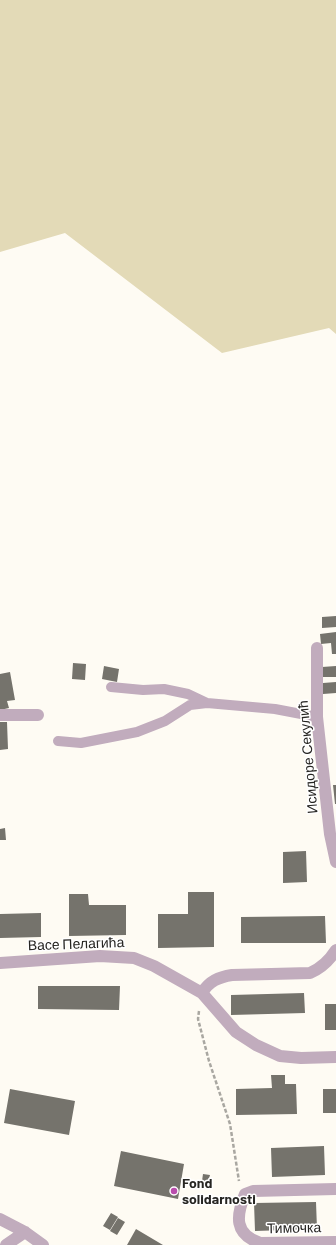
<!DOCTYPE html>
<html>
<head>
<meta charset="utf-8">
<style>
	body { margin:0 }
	canvas { display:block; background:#fefbf3 }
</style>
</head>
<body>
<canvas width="336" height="1245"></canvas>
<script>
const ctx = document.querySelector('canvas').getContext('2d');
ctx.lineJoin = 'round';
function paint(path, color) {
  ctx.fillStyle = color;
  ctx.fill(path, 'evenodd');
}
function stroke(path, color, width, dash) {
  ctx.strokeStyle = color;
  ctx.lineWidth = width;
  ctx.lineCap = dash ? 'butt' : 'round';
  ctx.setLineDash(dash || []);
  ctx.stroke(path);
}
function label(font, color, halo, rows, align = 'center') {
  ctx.font = font + ' Barlow,sans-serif';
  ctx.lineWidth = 3;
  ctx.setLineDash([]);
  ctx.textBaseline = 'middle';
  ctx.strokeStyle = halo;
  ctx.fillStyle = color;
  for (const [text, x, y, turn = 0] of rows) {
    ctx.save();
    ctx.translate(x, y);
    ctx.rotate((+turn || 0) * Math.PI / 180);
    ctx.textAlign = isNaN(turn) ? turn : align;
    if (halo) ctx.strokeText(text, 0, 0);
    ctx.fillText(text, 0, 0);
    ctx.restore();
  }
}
const green = new Path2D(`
	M 0,0 L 336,0 L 336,334 L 329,328 L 222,353 L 65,233 L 0,252 Z`);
const building = new Path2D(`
	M 336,616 L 336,627 L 322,628 L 322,617 Z
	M 336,632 L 336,654 L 332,654 L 331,643 L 321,644 L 320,634 Z
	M 73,663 L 86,664 L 85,680 L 72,679 Z
	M 104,666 L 119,669 L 117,682 L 102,679 Z
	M 336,666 L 336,677 L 323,677 L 322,667 Z
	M 10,672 L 15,700 L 7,701 L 9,708 L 0,710 L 0,674 Z
	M 336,682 L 336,693 L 323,694 L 323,683 Z
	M 0,722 L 7,722 L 8,749 L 0,750 Z
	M 333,785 L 336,785 L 336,804 L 335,804 Z
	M 5,828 L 6,840 L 0,840 L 0,829 Z
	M 306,851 L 307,882 L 283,883 L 283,852 Z
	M 188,892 L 214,892 L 214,947 L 158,948 L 158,914 L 188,914 Z
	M 69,894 L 88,894 L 89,905 L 126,905 L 126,935 L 69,936 Z
	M 41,913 L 41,937 L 0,938 L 0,914 Z
	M 325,916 L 326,943 L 241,943 L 241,917 Z
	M 38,986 L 120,986 L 119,1010 L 38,1009 Z
	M 304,993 L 305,1013 L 231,1015 L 231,995 Z
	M 325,1004 L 336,1004 L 336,1030 L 325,1030 Z
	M 271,1075 L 285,1075 L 285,1084 L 296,1084 L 297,1114 L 236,1115 L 236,1089 L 272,1088 Z
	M 10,1089 L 75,1101 L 69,1135 L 4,1123 Z
	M 323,1089 L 336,1089 L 336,1113 L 323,1113 Z
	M 324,1146 L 325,1175 L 272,1177 L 271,1148 Z
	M 121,1151 L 184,1164 L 178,1199 L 114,1186 Z
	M 203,1174 L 210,1175 L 208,1182 L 202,1181 Z
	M 316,1202 L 317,1229 L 255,1231 L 254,1203 Z
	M 111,1213 L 118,1217 L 110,1230 L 103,1226 Z
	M 118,1218 L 125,1222 L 117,1235 L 110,1231 Z
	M 136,1229 L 163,1245 L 127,1245 Z`);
const path = new Path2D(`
	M 199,1011 L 198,1019 L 209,1061 L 230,1124 L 239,1181`);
const service = new Path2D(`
	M 111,687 L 143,690 L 164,689 L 188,694 L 207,703
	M 58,741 L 81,743 L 137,732 L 165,721 L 190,705 L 207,703 L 275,709 L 317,717`);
const minor = new Path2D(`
	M 317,648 L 317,717 L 330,834 L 336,862
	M 0,715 L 38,715
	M 0,963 L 100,956 L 134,958 L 154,966 L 202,993 L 236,1032 L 256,1045 L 280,1056 L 301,1058 L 336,1057
	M 202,993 C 209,981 219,977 232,975 L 310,973 C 322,968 329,961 336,950
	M 336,1189 L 253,1191 L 245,1194 C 236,1216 234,1234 260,1243 L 336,1242
	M 0,1219 L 25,1232 L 43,1245
	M 6,1245 L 25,1232`);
const markers = [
	[174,1191,4,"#b94cac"]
];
const streetNames = [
	["Исидоре Секулић",308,757,-95],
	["Васе Пелагића",76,944,-2],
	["Тимочка",294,1228,-1]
];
const poiNames = [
	["Fond",182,1183],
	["solidarnosti",182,1199]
];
paint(green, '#e3dab7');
paint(building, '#75736c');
stroke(path, '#a9a7a1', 2.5, [4, 2]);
stroke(service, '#c1acbd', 10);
stroke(minor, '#c1acbd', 12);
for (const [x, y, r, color] of markers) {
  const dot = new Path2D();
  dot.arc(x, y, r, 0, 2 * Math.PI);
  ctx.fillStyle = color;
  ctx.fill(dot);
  stroke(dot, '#fff', 1.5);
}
label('14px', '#262522', '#fff', streetNames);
label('bold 14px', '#262522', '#fff', poiNames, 'left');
</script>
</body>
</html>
